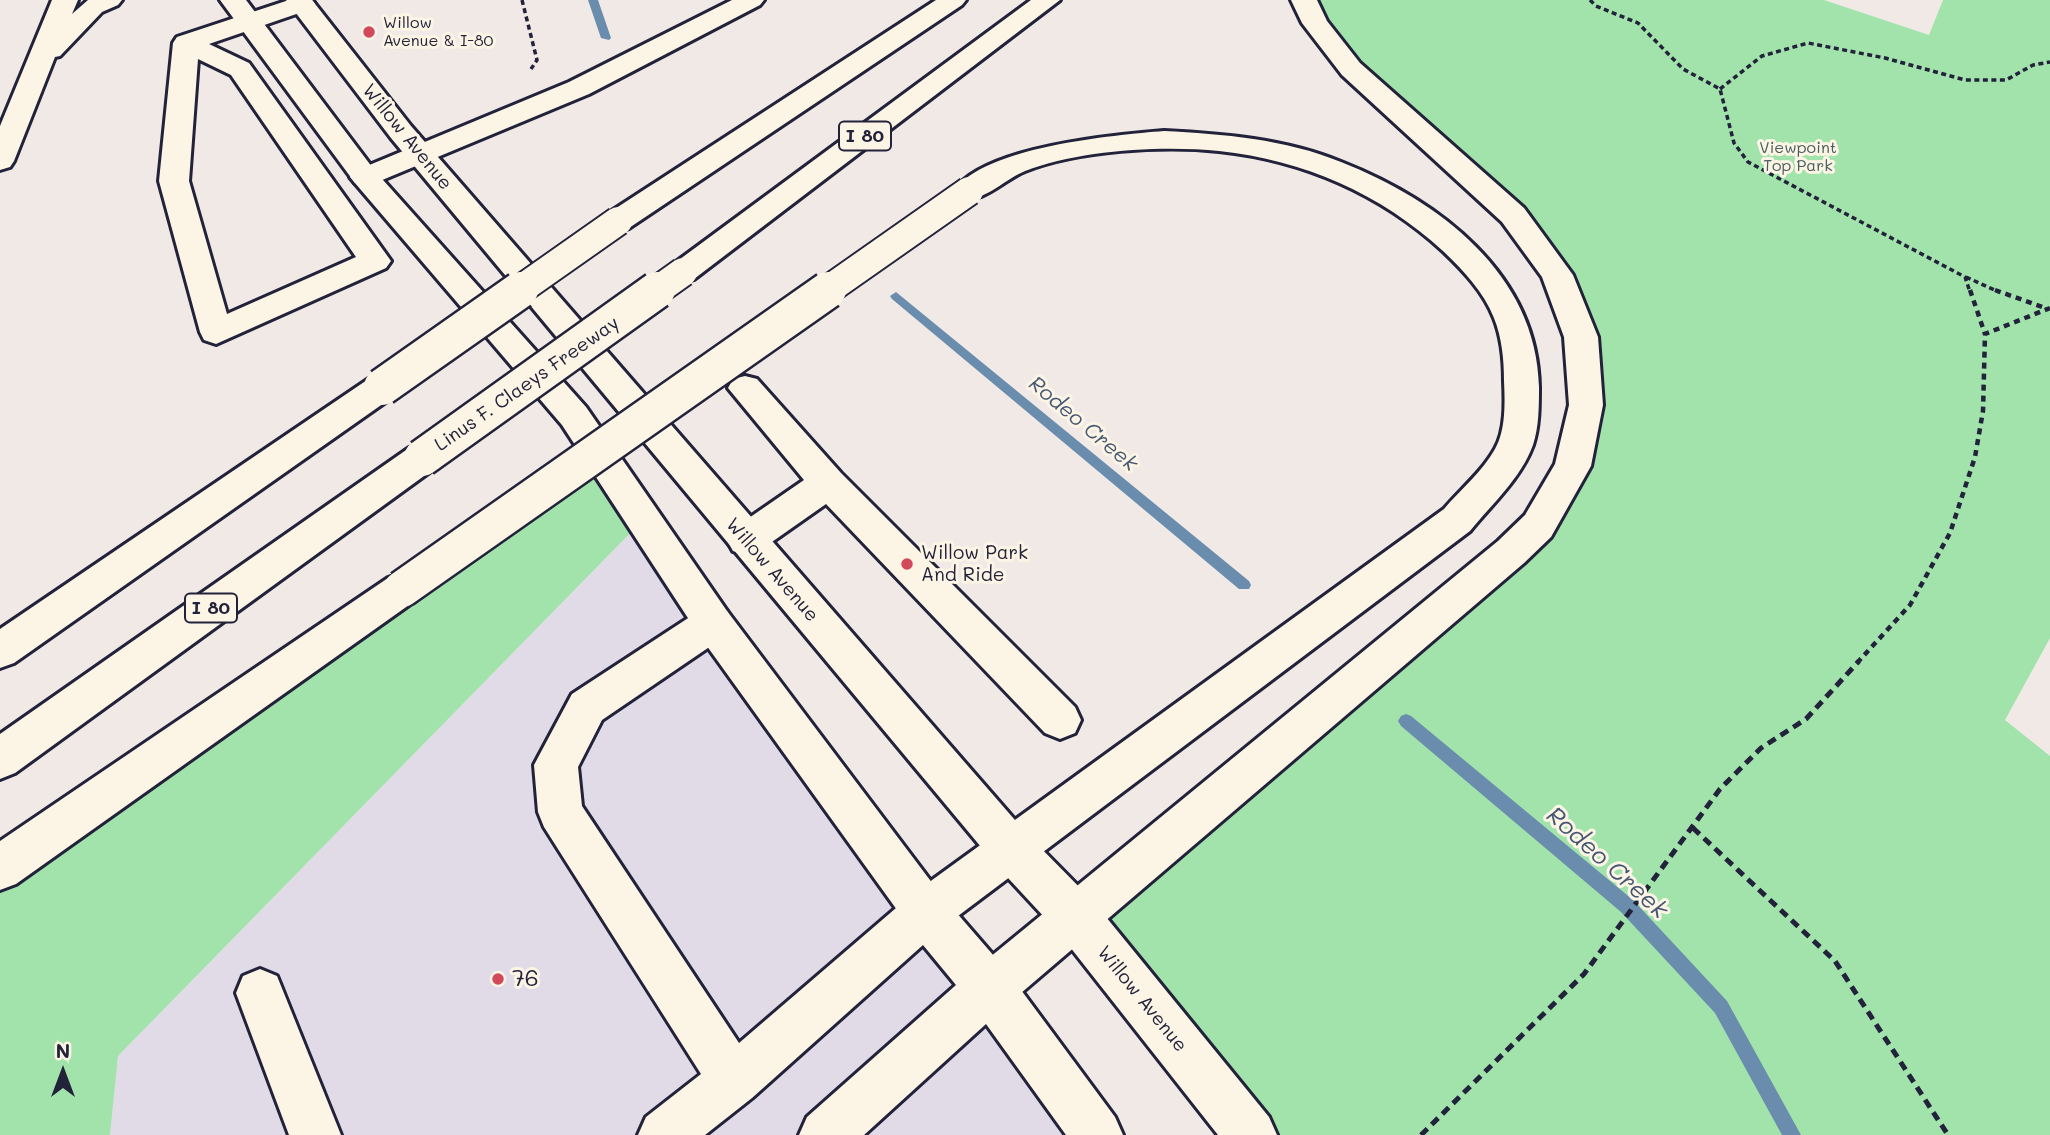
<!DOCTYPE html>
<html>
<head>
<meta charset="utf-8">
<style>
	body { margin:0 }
	#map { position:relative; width:2050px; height:1135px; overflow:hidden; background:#f0e9e6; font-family:Mali,sans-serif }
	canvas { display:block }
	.north { position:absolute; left:28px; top:1037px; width:70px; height:70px; -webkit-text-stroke:5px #fcf5e5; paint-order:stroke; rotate:0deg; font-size:19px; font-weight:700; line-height:28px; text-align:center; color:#22223b }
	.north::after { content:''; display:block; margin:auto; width:24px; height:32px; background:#22223b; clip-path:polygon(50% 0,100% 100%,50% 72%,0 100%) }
</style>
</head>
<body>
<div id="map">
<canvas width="2050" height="1135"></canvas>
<div class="north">N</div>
</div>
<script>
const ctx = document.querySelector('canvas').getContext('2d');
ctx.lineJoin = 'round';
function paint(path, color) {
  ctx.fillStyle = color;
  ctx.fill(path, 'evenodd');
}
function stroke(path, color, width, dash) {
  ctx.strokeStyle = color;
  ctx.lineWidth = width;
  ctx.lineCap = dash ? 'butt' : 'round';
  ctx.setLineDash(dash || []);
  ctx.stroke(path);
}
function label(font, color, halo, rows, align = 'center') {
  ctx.font = font + ' Mali,sans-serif';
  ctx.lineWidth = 6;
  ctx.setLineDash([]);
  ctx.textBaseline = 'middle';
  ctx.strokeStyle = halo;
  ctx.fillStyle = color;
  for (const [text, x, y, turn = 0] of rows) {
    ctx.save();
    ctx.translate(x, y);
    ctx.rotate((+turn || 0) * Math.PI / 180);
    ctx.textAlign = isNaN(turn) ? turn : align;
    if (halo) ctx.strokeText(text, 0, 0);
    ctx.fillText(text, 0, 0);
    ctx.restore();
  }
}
const built = new Path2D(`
	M 643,520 L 1097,1135 L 110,1135 L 118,1056 Z`);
const green = new Path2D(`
	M 1304,0 L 1824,0 L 1929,35 L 1943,0 L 2050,0 L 2050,638 L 2005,720 L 2050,756 L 2050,1135 L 1251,1135 L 1076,917 L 1511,552 L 1586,405 L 1557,275 L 1351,69 Z
	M 596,449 L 643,520 L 118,1056 L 110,1135 L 0,1135 L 0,868 Z`);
const stream = new Path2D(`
	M 588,0 L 598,0 L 611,38 L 609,40 L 601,38 Z
	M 896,292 L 1249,581 L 1251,585 L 1249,589 L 1239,589 L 892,299 L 890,296 Z
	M 1406,714 L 1411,716 L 1633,900 L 1727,1001 L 1801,1135 L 1782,1135 L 1715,1013 L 1621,912 L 1401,726 L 1398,721 L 1401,716 Z`);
const pathFar2 = new Path2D(`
	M 522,0 L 537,60 L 531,69
	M 1590,0 L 1596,6 L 1638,23 L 1683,69 L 1720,89 L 1734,143 L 1748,162 L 1965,277 L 1970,292
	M 1720,89 L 1762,56 L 1808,43 L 1885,58 L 1965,80 L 2006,80 L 2033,65 L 2050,62
	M 1966,277 L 1999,292`);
const pathFar1 = new Path2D(`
	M 1970,290 L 1985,334
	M 1995,290 L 2045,308
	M 1857,663 L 1910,605 L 1950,533 L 1975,457 L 1983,411 L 1985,334 L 2050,308`);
const path = new Path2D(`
	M 1693,828 L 1835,961 L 1948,1135
	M 1421,1135 L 1584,974 L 1720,789 L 1761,748 L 1806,719 L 1859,661`);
const minor = new Path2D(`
	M 289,0 L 312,0 L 315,4 L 311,9 L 209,44 L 249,63 L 391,261 L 386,268 L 216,344 L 204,340 L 200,332 L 159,181 L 173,43 L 177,37 ZM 198,59 L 231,75 L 356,257 L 227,314 L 189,181 Z
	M 745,376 L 757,379 L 841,473 L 1075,707 L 1081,720 L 1075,733 L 1060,739 L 1045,733 L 826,504 L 759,551 L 746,555 L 733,551 L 727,540 L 733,529 L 804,480 L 728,388 L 733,379 Z
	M 713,606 L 727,611 L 733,623 L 727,635 L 602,720 L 578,767 L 582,806 L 739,1043 L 910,896 L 926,889 L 942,896 L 1007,971 L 1115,1117 L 1123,1135 L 1066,1135 L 986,1024 L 864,1135 L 799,1135 L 807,1117 L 956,985 L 923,945 L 752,1098 L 705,1135 L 638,1135 L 646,1117 L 701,1074 L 544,827 L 538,812 L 534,765 L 572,694 L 699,611 Z
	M 1012,828 L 1028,835 L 1093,901 L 1269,1117 L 1277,1135 L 1218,1135 L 1059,933 L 996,865 L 989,850 L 996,835 Z
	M 260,969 L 277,976 L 341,1135 L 289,1135 L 236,993 L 243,976 Z`);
const major = new Path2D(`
	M 220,0 L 246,0 L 375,171 L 586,407 L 727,611 L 942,896 L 949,912 L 942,928 L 926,935 L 910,928 L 699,635 L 562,425 L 355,183 Z
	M 286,0 L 312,0 L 411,126 L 1028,835 L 1035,850 L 1028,865 L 1012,872 L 996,865 L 391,138 Z`);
const highway = new Path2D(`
	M 52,0 L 78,0 L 72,14 L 88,0 L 122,0 L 118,5 L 102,12 L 60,56 L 55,57 L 14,161 L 10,167 L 0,170 L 0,126 Z
	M 732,0 L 764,0 L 760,5 L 589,94 L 375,183 L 365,186 L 355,183 L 350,177 L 355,171 L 569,82 Z
	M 936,0 L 966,0 L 962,5 L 629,228 L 618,231 L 607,228 L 603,221 L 607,214 Z
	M 1031,0 L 1060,0 L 694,279 L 683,283 L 672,279 L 667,272 L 672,265 Z
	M 1291,0 L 1317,0 L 1327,21 L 1360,63 L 1524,208 L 1573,275 L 1598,337 L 1603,405 L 1591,466 L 1551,537 L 1524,563 L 1007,1005 L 990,1012 L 973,1005 L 966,988 L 973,971 L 1498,541 L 1525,515 L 1555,464 L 1569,405 L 1564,337 L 1542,277 L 1502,222 L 1342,75 L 1302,23 Z
	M 1164,131 C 1223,134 1285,139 1341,162 C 1438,200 1537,274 1539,387 C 1539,406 1539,427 1533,445 C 1521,478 1492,504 1470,531 L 942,928 L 926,935 L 910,928 L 903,912 L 910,896 L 1444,509 C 1460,490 1483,471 1495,449 C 1506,430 1505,402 1504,381 C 1504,360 1502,338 1494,318 C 1484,292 1463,270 1443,251 C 1381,194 1304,160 1219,151 C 1163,145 1078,150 1025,171 C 1003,180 983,204 959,198 L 954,191 C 983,147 1114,135 1164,131 Z
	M 382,375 L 394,378 L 399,387 L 394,396 L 14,663 L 0,668 L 0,629 L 370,378 Z
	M 422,444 L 435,448 L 440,458 L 435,468 L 15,773 L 0,779 L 0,734 L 409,448 Z
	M 402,573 L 416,578 L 422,589 L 416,600 L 16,884 L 0,890 L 0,841 L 388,578 Z`);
const highwayBridgeFar1 = new Path2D(`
	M 517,292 L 618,221
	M 655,292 L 683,272
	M 825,292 L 969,191`);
const highwayBridge = new Path2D(`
	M 382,387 L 520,290
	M 422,458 L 657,290
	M 402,589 L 828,290`);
const markers = [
	[369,32,7,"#d1495b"],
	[907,564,7,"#d1495b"],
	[498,979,7,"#d1495b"]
];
const farPoinames = [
	["Willow",383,23],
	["Avenue & I-80",383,41]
];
const farParknames = [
	["Viewpoint",1798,148],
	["Top Park",1798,166]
];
const shields = [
	[865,136,52],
	[211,608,52]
];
const shieldNames = [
	["I 80",865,136],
	["I 80",211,608]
];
const streetNames = [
	["Willow Avenue",407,137,51],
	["Linus F. Claeys Freeway",527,384,-35],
	["Willow Avenue",772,570,49],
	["Willow Avenue",1142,999,51]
];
const poiNames = [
	["Willow Park",921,553],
	["And Ride",921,575]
];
const waterNames = [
	["Rodeo Creek",1083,424,40]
];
const nearPoinames = [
	["76",512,979]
];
const nearWaternames = [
	["Rodeo Creek",1607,863,42]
];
paint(built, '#e1dbe8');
paint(green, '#a2e3ac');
paint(stream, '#6a8dae');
stroke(minor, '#22223b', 6);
stroke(major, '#22223b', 6);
stroke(highway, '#22223b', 6);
stroke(pathFar2, '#22223b', 3.5, [5, 3.5]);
stroke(pathFar1, '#22223b', 4.5, [6, 5]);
stroke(path, '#22223b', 5, [9, 6]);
paint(minor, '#fcf5e5');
paint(major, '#fcf5e5');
paint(highway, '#fcf5e5');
stroke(highwayBridgeFar1, '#22223b', 32, []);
stroke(highwayBridge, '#22223b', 41, []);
stroke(highwayBridgeFar1, '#fcf5e5', 28);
stroke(highwayBridge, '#fcf5e5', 36);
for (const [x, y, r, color] of markers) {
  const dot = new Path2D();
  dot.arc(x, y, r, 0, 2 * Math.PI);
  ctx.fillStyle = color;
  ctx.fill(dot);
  stroke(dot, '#fcf5e5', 2.5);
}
label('16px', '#22223b', '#fcf5e5', farPoinames, 'left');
label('16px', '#485c5d', '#fcf5e5', farParknames);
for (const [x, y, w] of shields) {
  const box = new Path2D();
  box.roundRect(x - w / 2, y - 14.5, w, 29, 5);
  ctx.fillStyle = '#fcf5e5';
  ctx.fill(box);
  stroke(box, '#22223b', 2);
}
label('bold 18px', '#22223b', null, shieldNames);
label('19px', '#22223b', '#fcf5e5', streetNames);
label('19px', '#22223b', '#fcf5e5', poiNames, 'left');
label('italic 21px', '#465774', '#fcf5e5', waterNames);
label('23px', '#22223b', '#fcf5e5', nearPoinames, 'left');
label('italic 24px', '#465774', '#fcf5e5', nearWaternames);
</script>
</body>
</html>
